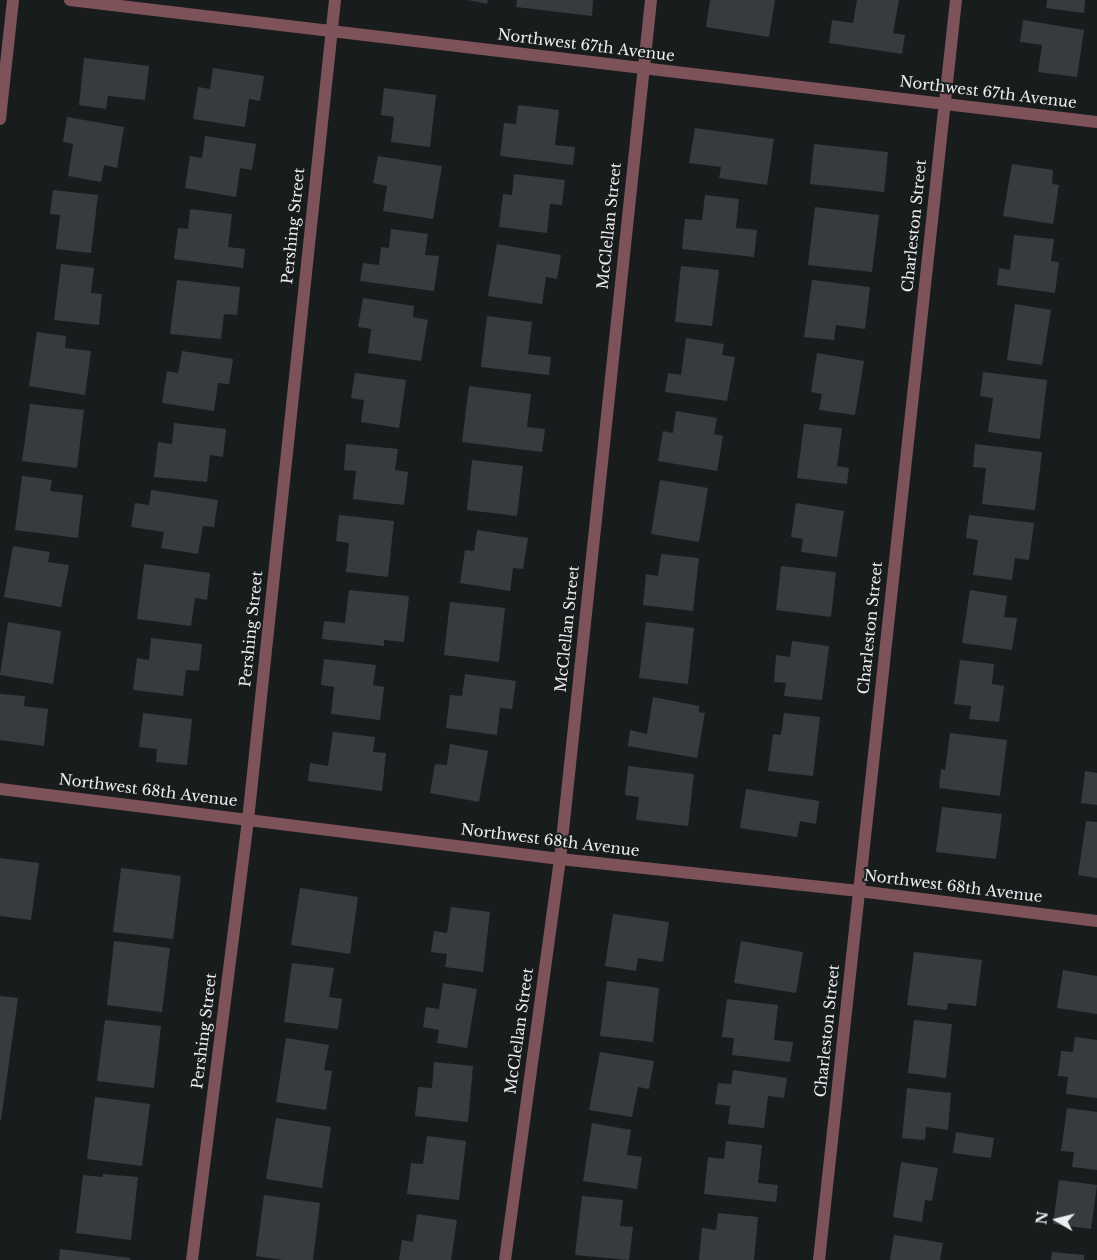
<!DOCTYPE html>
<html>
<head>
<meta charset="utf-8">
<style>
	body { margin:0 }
	#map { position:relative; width:1097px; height:1260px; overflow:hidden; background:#191c1d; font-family:"Libre Baskerville",serif }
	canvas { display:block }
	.north { position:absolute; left:1032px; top:1195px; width:50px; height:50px; -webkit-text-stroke:4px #191c1d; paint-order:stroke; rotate:278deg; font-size:14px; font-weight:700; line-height:20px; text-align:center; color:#ebedee }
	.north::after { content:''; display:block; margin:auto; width:18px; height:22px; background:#ebedee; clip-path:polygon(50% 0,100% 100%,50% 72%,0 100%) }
</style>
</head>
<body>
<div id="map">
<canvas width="1097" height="1260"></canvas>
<div class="north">N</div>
</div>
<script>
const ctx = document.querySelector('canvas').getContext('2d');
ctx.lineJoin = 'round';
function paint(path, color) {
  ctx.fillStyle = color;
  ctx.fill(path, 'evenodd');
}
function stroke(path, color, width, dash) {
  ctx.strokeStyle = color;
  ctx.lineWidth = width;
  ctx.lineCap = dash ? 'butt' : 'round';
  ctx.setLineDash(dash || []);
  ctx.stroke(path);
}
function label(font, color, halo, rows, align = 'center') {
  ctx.font = font + ' "Libre Baskerville",serif';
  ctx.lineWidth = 4;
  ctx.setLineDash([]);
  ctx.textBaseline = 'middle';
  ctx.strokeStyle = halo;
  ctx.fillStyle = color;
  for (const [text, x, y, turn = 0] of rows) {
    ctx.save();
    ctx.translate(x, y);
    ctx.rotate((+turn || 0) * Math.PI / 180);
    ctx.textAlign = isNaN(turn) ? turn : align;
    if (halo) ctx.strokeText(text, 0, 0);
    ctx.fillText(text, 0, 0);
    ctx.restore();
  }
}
const building = new Path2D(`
	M 468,0 L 488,0 L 487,4 Z
	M 517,0 L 593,0 L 592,16 L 516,7 Z
	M 710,0 L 775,0 L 769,37 L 706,27 Z
	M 857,0 L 899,0 L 893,33 L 905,35 L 902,54 L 829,43 L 832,20 L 853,23 Z
	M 1047,0 L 1085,0 L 1084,13 L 1046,8 Z
	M 1023,20 L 1084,30 L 1077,77 L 1038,72 L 1042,45 L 1020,42 Z
	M 84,58 L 149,66 L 145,100 L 108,96 L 106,109 L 79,105 Z
	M 213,68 L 264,76 L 260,101 L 249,99 L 245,127 L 193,119 L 198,87 L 210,89 Z
	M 384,88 L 436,95 L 430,147 L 391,142 L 394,117 L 381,115 Z
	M 518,105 L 559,110 L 555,145 L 575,147 L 573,165 L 500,156 L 504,123 L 516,124 Z
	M 67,117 L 124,127 L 117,168 L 104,165 L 101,182 L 68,176 L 73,144 L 63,142 Z
	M 695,128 L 774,139 L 767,185 L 719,178 L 721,167 L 689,163 Z
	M 205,136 L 256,144 L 252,170 L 240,168 L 236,197 L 185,188 L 190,156 L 202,158 Z
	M 814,144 L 888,152 L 884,192 L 810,184 Z
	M 378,156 L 442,166 L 433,219 L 383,211 L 387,186 L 373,183 Z
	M 1012,164 L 1053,170 L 1052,184 L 1059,185 L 1053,224 L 1003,216 Z
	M 514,174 L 565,180 L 562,205 L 550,204 L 547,233 L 499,227 L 503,194 L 512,195 Z
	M 53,190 L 98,195 L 91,253 L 56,249 L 60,215 L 50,214 Z
	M 705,195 L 739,199 L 736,228 L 757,230 L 754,257 L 682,249 L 685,219 L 702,220 Z
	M 815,207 L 879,215 L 872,272 L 808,265 Z
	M 190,209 L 232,214 L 228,247 L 245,249 L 243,268 L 174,259 L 178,228 L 188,229 Z
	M 391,229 L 428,234 L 425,255 L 439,256 L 434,291 L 360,281 L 363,263 L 379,265 L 381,247 L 389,248 Z
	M 1014,235 L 1054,239 L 1051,261 L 1059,262 L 1055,293 L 997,285 L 999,268 L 1010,270 Z
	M 497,244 L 561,255 L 557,279 L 546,277 L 542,304 L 488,296 Z
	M 61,264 L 94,268 L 91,293 L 102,294 L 99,325 L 54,320 Z
	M 681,266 L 719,270 L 712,326 L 675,322 Z
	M 177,280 L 240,287 L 237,315 L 224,314 L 221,339 L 170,334 Z
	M 812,280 L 870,287 L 865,329 L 836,325 L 834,340 L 804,337 Z
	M 363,298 L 414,306 L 413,317 L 428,320 L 421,361 L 368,353 L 371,329 L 358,327 Z
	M 1015,304 L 1051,310 L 1042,365 L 1007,360 Z
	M 487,316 L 532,322 L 528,354 L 551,357 L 549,375 L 481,367 Z
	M 37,332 L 66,336 L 65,348 L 91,351 L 85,395 L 29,386 Z
	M 686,338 L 724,344 L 722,355 L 735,357 L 727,401 L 665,392 L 668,373 L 681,375 Z
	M 182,351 L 233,359 L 229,384 L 218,383 L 214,411 L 162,403 L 167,371 L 178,373 Z
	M 817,353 L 864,361 L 855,415 L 819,410 L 822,394 L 811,392 Z
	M 983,372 L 1047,380 L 1040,439 L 988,432 L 993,398 L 980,396 Z
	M 355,373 L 406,380 L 399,428 L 361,422 L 364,400 L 351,398 Z
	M 469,386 L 531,394 L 527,427 L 545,429 L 542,452 L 462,442 Z
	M 30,404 L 84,410 L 77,468 L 22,461 Z
	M 676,411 L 717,418 L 714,434 L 723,436 L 717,471 L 658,461 L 663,431 L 673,433 Z
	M 174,423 L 226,429 L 223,457 L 210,455 L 207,482 L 154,477 L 158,442 L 172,444 Z
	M 804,424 L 842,428 L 837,466 L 849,468 L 847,484 L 797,478 Z
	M 346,444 L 398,449 L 395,470 L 408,472 L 404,505 L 353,499 L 356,471 L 344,470 Z
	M 975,444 L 1042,452 L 1035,510 L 982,504 L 986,468 L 973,467 Z
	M 472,460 L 523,466 L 517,516 L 467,510 Z
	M 22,476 L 52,480 L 50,491 L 83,495 L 78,538 L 15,530 Z
	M 660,480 L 708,488 L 699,542 L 651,534 Z
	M 151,490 L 218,500 L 214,527 L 203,526 L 198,554 L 161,548 L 164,532 L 131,527 L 135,503 L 149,505 Z
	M 796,503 L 844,511 L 837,557 L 801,552 L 803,539 L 791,537 Z
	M 339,515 L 394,521 L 388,577 L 346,572 L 349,543 L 336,541 Z
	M 969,515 L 1034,523 L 1029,560 L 1015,558 L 1012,580 L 973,575 L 978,540 L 966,538 Z
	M 477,530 L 528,538 L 523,569 L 513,568 L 510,591 L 460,583 L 465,550 L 474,551 Z
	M 13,546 L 50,552 L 48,562 L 69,565 L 61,607 L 4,597 Z
	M 661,554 L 699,558 L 693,611 L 643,605 L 646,574 L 658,576 Z
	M 144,564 L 210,573 L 207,600 L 195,598 L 191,626 L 137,619 Z
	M 781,566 L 836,572 L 831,617 L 776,610 Z
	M 349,590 L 409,596 L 404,642 L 384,640 L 384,646 L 322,639 L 324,621 L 345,623 Z
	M 970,590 L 1007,596 L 1004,617 L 1017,618 L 1012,650 L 962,643 Z
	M 450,602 L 505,608 L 499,662 L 444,655 Z
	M 8,622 L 61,631 L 53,684 L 0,675 Z
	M 646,622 L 694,628 L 688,684 L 639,678 Z
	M 151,638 L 202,644 L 199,671 L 186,670 L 183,696 L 133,690 L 137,658 L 149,660 Z
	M 792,641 L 829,646 L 822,700 L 784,696 L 786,683 L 774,682 L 776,655 L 790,657 Z
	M 324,659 L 376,665 L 373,685 L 384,687 L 380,720 L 331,714 L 334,687 L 321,685 Z
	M 960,660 L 994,664 L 992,684 L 1004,686 L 999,722 L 969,719 L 971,706 L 954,704 Z
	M 465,674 L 516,681 L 512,709 L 500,708 L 497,735 L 446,728 L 450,695 L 462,696 Z
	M 0,694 L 25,696 L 24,706 L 48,709 L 44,746 L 0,740 Z
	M 653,697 L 699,706 L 699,712 L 705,713 L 697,758 L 628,746 L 630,730 L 647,734 Z
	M 143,713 L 192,719 L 187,765 L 156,762 L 157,749 L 139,747 Z
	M 784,713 L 820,717 L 813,776 L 768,771 L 773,734 L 781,735 Z
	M 333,732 L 375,737 L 373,752 L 386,753 L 382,791 L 308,781 L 310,763 L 328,766 Z
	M 950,733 L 1007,740 L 1000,796 L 939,788 L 941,769 L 945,770 Z
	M 450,744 L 488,751 L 479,802 L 430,793 L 435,764 L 447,765 Z
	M 628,766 L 694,774 L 688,826 L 636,820 L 639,797 L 625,795 Z
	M 1085,771 L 1097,773 L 1097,805 L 1081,803 Z
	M 746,789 L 819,801 L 816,824 L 800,821 L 797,837 L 740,828 Z
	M 942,807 L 1002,814 L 996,859 L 936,852 Z
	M 1086,821 L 1097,822 L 1097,878 L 1078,875 Z
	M 0,858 L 39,863 L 31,920 L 0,916 Z
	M 121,868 L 181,876 L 173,939 L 113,932 Z
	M 300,888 L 358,897 L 350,954 L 291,945 Z
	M 451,907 L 490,912 L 483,972 L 445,967 L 447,954 L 431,952 L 434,931 L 447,933 Z
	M 613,914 L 669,922 L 663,962 L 638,958 L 636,971 L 605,966 Z
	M 114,941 L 170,948 L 162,1012 L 107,1005 Z
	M 741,941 L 803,952 L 796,993 L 734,983 Z
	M 914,952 L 982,960 L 976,1006 L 948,1003 L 947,1010 L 907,1005 Z
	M 292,963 L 334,968 L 329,997 L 342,999 L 338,1029 L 284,1022 Z
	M 1063,970 L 1097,976 L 1097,1014 L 1057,1008 Z
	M 607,981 L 659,988 L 653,1042 L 600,1036 Z
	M 443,983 L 477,989 L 467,1048 L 437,1043 L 439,1030 L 423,1027 L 426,1007 L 439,1009 Z
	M 0,996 L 18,998 L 1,1120 L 0,1120 Z
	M 727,999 L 778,1005 L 774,1040 L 793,1042 L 790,1062 L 732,1055 L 734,1038 L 722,1037 Z
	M 105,1020 L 161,1026 L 154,1088 L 97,1081 Z
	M 914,1020 L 952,1024 L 946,1078 L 908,1073 Z
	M 1075,1037 L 1097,1040 L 1097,1098 L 1066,1094 L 1068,1077 L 1058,1076 L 1061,1051 L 1073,1052 Z
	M 286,1038 L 329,1045 L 324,1070 L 332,1071 L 326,1110 L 276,1102 Z
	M 600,1052 L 654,1061 L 649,1089 L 638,1087 L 632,1117 L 589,1110 Z
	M 434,1062 L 473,1066 L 468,1122 L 415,1116 L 418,1087 L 432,1088 Z
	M 733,1070 L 787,1078 L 784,1098 L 768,1096 L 764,1128 L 728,1124 L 730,1106 L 715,1104 L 718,1083 L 731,1084 Z
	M 907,1088 L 951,1093 L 948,1130 L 926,1127 L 925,1140 L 902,1138 Z
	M 95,1097 L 150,1104 L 142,1166 L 87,1159 Z
	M 1067,1108 L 1097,1112 L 1097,1170 L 1072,1167 L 1074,1152 L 1061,1151 Z
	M 276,1118 L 331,1127 L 322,1188 L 266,1179 Z
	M 592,1123 L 631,1130 L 627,1155 L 642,1157 L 637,1189 L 583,1181 Z
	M 956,1132 L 994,1138 L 991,1158 L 953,1153 Z
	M 427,1136 L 466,1141 L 459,1200 L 407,1194 L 411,1163 L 423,1164 Z
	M 726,1141 L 762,1145 L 758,1183 L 778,1185 L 776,1202 L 704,1194 L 708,1157 L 724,1159 Z
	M 901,1162 L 938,1168 L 932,1201 L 925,1200 L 922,1222 L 893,1217 Z
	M 103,1174 L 138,1177 L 131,1240 L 76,1233 L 83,1175 L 103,1177 Z
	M 1059,1180 L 1097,1185 L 1091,1229 L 1053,1224 Z
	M 264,1195 L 320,1203 L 313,1260 L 283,1260 L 256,1256 Z
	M 582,1196 L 623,1200 L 620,1226 L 633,1227 L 629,1260 L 575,1255 Z
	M 718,1213 L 758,1217 L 754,1260 L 699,1260 L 702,1228 L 716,1230 Z
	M 417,1214 L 457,1220 L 451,1260 L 399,1260 L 402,1240 L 413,1242 Z
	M 894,1235 L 943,1243 L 940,1260 L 890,1260 Z
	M 60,1249 L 130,1258 L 130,1260 L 59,1260 Z
	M 1052,1252 L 1084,1255 L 1084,1260 L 1051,1260 Z`);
const minor = new Path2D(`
	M 70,0 L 1097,122
	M 0,119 L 13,0
	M 0,789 L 560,859 L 859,891 L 1097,921
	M 192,1260 L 248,820 L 335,0
	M 505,1260 L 560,859 L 651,0
	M 819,1260 L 956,0`);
const streetNames = [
	["Northwest 67th Avenue",586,46,7],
	["Northwest 67th Avenue",988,93,7],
	["Pershing Street",294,226,-84],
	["McClellan Street",610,226,-84],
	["Charleston Street",915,226,-84],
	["Charleston Street",871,628,-84],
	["Pershing Street",252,629,-84],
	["McClellan Street",568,629,-84],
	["Northwest 68th Avenue",148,791,7],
	["Northwest 68th Avenue",550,841,7],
	["Northwest 68th Avenue",953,887,7],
	["Pershing Street",205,1031,-83],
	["McClellan Street",520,1031,-82],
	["Charleston Street",828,1031,-84]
];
paint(building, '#383b3d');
stroke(minor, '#7d5258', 12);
label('15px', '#ebedee', '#191c1d', streetNames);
</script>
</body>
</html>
